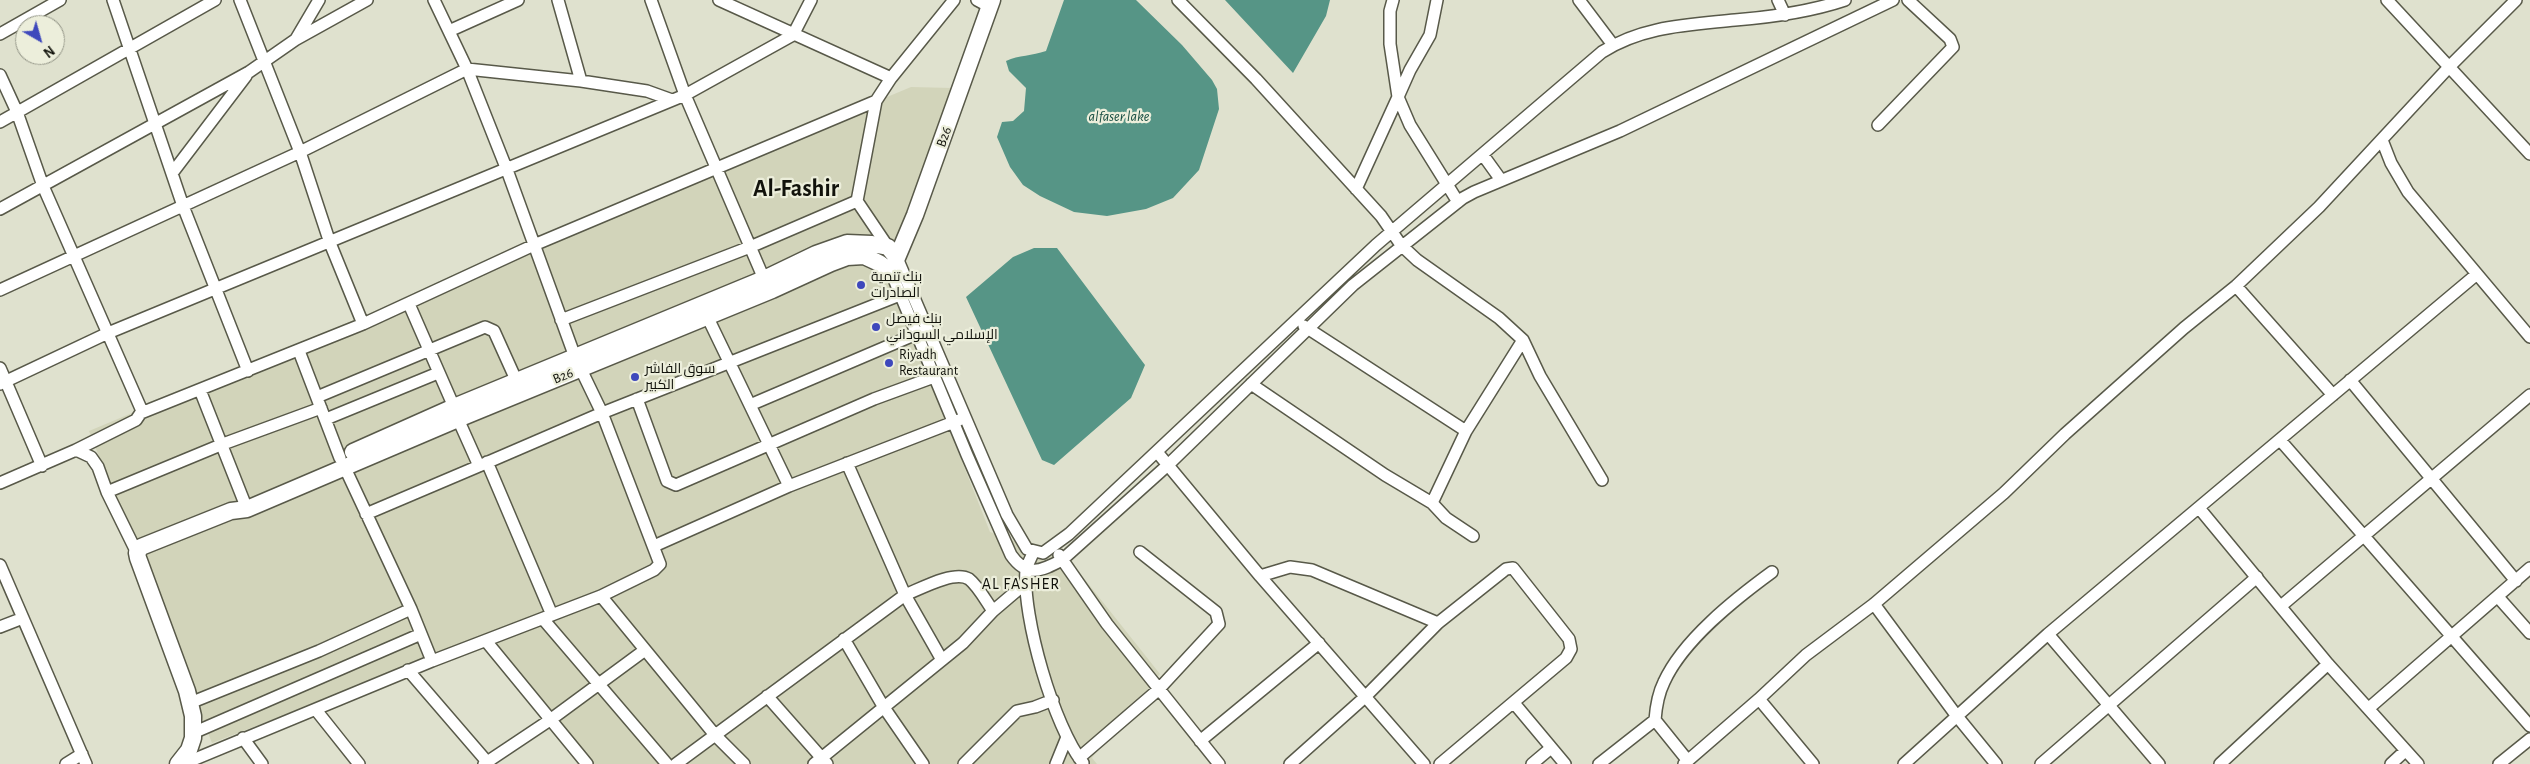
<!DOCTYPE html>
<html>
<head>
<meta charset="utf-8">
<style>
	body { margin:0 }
	#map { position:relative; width:2530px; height:764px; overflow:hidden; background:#dfe1ce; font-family:"Alegreya Sans",sans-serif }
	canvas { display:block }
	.north { position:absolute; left:15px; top:15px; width:50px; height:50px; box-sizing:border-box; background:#eceedb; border:1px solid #949688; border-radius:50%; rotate:142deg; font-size:14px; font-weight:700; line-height:20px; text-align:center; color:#11120b }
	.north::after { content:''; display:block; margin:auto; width:18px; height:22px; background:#3e48bc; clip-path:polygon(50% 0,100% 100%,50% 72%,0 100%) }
</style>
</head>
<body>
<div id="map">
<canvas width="2530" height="764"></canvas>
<div class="north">N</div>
</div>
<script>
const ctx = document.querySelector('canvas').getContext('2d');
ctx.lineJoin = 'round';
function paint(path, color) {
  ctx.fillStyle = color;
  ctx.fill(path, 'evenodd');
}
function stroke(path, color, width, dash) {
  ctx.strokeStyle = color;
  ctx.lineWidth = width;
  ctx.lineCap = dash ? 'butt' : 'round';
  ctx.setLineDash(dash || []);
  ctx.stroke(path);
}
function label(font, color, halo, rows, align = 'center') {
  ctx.font = font + ' "Alegreya Sans",Cairo,sans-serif';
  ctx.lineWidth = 4.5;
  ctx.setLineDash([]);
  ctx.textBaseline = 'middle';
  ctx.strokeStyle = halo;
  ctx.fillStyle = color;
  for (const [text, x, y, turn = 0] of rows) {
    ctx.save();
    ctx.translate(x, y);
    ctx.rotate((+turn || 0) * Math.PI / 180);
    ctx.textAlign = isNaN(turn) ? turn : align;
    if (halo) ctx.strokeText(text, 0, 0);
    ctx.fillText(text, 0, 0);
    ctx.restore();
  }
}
const built = new Path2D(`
	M 911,87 L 952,88 L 889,277 L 990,532 L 1071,562 L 1160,674 L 1092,758 L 1097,764 L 584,764 L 479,640 L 212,743 L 89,431 Z`);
const water = new Path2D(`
	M 1064,0 L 1136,0 L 1182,45 L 1212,80 L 1217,89 L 1219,109 L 1199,170 L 1173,198 L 1146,209 L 1107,216 L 1074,212 L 1040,196 L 1023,185 L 1010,167 L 997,137 L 1002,122 L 1013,121 L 1024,111 L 1026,88 L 1009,71 L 1006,61 C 1019,55 1032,56 1046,51 Z
	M 1225,0 L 1330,0 L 1326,16 L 1293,73 Z
	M 1034,248 L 1057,248 L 1145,365 L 1131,398 L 1054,465 L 1042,460 L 966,297 L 1013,257 Z`);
const minor = new Path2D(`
	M 113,0 L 183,206 L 248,371
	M 240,0 L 300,152 L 330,243 L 363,324
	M 558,0 L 581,81
	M 651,0 L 685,95 L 764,279
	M 719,0 L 891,78
	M 977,0 L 990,7
	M 1178,0 L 1256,79 L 1381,216 L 1401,245 L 1417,260 L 1499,318 L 1523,340 L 1540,376 L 1602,480
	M 1437,0 L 1430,35 L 1410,70 L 1398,97 L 1410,125 L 1458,202
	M 1579,0 L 1613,45
	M 1778,0 L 1785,15
	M 2387,0 L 2530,154
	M 449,31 L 518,0
	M 0,34 L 60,0
	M 296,39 L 319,0
	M 0,75 L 17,112 L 43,186 L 142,411 L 136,420 L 76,450
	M 876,101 L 857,201 L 888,247
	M 0,122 L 215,0
	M 1878,125 L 1953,47 L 1950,39 L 1908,0
	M 2382,140 L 2391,163 L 2408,192 L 2530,337
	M 1483,155 L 1501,180
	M 173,172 L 246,76
	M 1356,189 L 1398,97 L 1390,44 L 1390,11 L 1393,0
	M 0,209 L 249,72 L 295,40 L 367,0
	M 897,258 L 1007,515 L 1027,549 L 1043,553 L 1069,534 L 1376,245 L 1602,52 C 1643,26 1688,25 1735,20 C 1772,17 1809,12 1845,0
	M 891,272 L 967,455 L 1011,555 C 1027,578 1041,571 1062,560 L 1169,464 L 1353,285 L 1463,198 L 1474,192 L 1620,131 L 1893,0
	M 2236,286 L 2333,395
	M 0,290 L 300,152 L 467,69 L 581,81 L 647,91 L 672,100
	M 409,304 L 454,407
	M 707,316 L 789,486
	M 561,320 L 750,247 L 857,201
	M 1304,326 L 1466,431
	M 299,351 L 340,458
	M 0,368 L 42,466
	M 2350,380 L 2516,581
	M 0,384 L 108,333 L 685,95 L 793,35 L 811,0
	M 1251,384 L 1385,475 L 1432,503 L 1446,518 L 1473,536
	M 200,390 L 247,509
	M 317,397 L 485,327 L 494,331 L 517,382
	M 637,399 L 667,481 L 676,485 L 874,399 L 934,377
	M 750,405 L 921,332
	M 141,413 L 363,324 L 534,245 L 876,101 L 891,78 L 954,0
	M 326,419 L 438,373
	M 458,419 L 479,466 L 602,413 L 900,295
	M 2280,440 L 2530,726
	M 1157,452 L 1260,576 L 1424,764
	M 487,462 L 552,615
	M 847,463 L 905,595 L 942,660
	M 345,468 L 411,609 L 432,661
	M 0,483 L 76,450 L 91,457 L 98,467 L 107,492 L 137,553
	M 107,492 L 223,444 L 321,408
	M 1432,503 L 1466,431 L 1523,340
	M 2199,508 L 2328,664 L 2418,764
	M 366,514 L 479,466
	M 654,546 L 789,486 L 959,420
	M 1033,553 C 1031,558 1027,565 1026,570 C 1022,617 1054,727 1083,763
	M 1059,555 L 1107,624 L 1219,764
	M 0,565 L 86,764
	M 1260,576 L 1290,567 L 1312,570 L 1438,623
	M 601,596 L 715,735 L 744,764
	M 2498,597 L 2530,633
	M 1874,604 L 1956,715 L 1996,764
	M 2281,606 L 2530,395
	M 543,619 L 667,764
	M 0,627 L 23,618
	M 2048,634 L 2159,764
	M 844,639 L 883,706 L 923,764
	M 486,641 L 587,764
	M 408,670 L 489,764
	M 767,696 L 827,764
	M 1759,699 L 1806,655 L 1874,604 L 2004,493 L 2065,434 L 2184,328 L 2236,286 L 2319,207 L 2450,66 L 2516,0
	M 190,703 L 319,651 L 411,609
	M 1514,703 L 1565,764
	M 2369,708 L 2530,568
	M 316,710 L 359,764
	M 1655,720 C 1656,707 1658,694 1664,682 C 1683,640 1735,599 1772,572
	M 193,733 L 421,634
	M 243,738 L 262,764
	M 1200,741 L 1319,643
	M 1079,758 L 1158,690 L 1219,624 L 1216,612 L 1140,552
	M 66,764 L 82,754
	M 183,764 L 432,661 L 601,596 L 654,570 L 660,564 L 602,413 L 575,357 L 507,170 L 467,69 L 434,0
	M 484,764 L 550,720 L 645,650
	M 676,764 L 905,595 C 920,589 954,570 969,579 C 978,586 986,601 993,611
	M 814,764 L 963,643 L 993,611 L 1027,582
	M 964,764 L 1017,711 L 1035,707 L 1053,700
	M 1056,764 L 1067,737
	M 1290,764 L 1365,697 L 1438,623 L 1506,569 L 1513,568 L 1569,639 L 1571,649 L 1566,658 L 1440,764
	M 1532,764 L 1551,748
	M 1599,764 L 1655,720 L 1688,761
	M 1684,764 L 1759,699 L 1813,764
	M 1904,764 L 2048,634 L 2477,274
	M 2041,764 L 2257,577
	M 2220,764 L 2328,664
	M 2391,764 L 2405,751
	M 2499,764 L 2530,739`);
const highway = new Path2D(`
	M 353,452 L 454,407 L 764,279 L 816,254 L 847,243 L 872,244 L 888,247 L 897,258
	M 178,764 L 189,750 L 193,738 L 193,716 L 187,691 L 138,558 L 137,553 L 141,547 L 231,511 L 247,509 L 458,419 L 772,290 L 831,263 L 847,257 L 864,256 L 879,263 L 891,272 L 915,215 L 992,0`);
const markers = [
	[861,285,5,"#3e48bc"],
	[876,327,5,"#3e48bc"],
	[889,363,5,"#3e48bc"],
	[635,377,5,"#3e48bc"]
];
const streetNames = [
	["B26",944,137,-70],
	["B26",563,376,-22]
];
const poiNames = [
	["بنك تنمية",871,277],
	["الصادرات",871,293],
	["بنك فيصل",886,319],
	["الإسلامي السوداني",886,335],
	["Riyadh",899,355],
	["Restaurant",899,371],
	["سوق الفاشر",645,369],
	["الكبير",645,385]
];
const waterNames = [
	["alfaser lake",1119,116]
];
const quarterNames = [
	["AL FASHER",1021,584]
];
const townNames = [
	["Al-Fashir",796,189]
];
paint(built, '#d2d4ba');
paint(water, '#569586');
stroke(minor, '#585949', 14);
stroke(highway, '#585949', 19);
stroke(minor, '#fff', 11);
stroke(highway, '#fff', 16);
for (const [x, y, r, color] of markers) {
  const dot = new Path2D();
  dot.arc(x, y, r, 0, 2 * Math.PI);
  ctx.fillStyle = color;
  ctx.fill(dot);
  stroke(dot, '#eceedb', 2);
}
label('14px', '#11120b', '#eceedb', streetNames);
label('14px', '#11120b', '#eceedb', poiNames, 'left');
label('italic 15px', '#164d41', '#eceedb', waterNames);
ctx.letterSpacing = '1px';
label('16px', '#11120b', '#eceedb', quarterNames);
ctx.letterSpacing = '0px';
label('bold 24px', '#11120b', '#eceedb', townNames);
</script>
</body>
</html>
